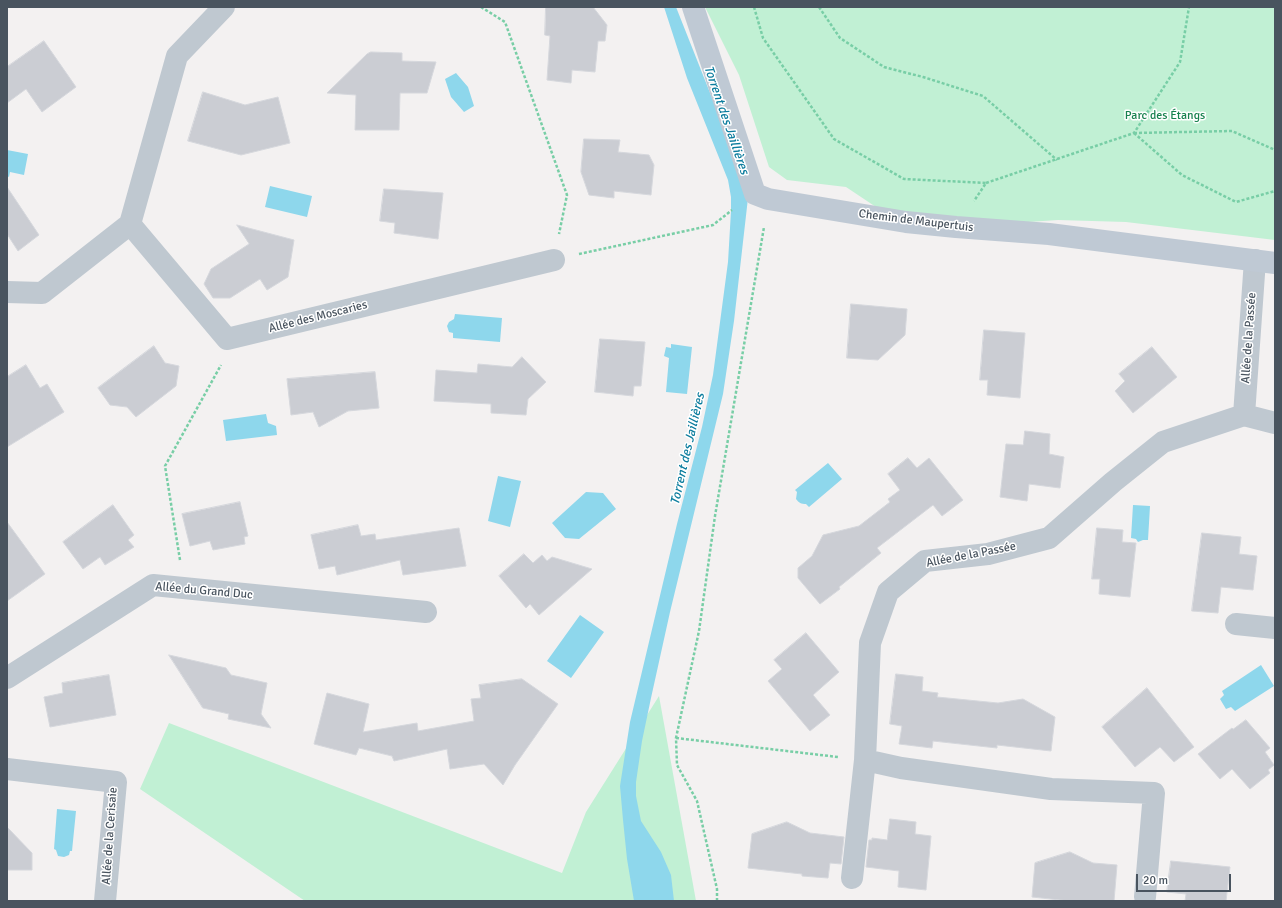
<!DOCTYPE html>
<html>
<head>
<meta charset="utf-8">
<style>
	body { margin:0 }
	#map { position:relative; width:1282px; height:908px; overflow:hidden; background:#f3f1f1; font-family:Signika,sans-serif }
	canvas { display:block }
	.frame { position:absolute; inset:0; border:8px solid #49545f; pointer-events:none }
	.scale { position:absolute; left:1136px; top:874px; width:95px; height:18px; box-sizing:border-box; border:2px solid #49545f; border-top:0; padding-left:5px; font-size:12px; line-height:14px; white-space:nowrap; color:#49545f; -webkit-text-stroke:3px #fff; paint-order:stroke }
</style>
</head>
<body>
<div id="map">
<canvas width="1282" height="908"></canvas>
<div class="frame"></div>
<div class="scale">20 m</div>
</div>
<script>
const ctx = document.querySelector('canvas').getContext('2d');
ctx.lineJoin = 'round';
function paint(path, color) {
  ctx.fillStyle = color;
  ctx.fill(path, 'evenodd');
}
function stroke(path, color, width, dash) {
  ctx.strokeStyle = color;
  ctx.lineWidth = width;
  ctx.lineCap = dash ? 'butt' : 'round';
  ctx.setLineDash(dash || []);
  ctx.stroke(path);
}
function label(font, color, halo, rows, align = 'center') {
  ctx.font = font + ' Signika,sans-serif';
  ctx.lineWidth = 3;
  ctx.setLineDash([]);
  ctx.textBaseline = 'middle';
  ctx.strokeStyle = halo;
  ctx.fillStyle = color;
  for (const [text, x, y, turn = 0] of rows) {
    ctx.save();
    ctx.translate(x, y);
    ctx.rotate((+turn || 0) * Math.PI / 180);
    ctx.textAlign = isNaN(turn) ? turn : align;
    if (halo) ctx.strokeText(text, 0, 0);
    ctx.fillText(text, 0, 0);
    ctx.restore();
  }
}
const green = new Path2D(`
	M 705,7 L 1275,7 L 1275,240 L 1126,222 L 1058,220 L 1013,223 L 968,221 L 876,207 L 846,187 L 787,180 L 769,167 L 739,75 Z
	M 659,696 L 696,901 L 305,901 L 140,789 L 169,723 L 562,873 L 586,812 Z`);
const water = new Path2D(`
	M 664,7 L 676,7 L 720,118 L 748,198 L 734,321 L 723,394 L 670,612 L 651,698 L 642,741 L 636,782 L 636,796 L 641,821 L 661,852 L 671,875 L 674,901 L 634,901 L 627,859 L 623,820 L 620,786 L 630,722 L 677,524 L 702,427 L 713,375 L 728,262 L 731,211 L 731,197 L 728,180 L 687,78 Z
	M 456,73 L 468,87 L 474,106 L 464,112 L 451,97 L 445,79 Z
	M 7,150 L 28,154 L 24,175 L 10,172 L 9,177 L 7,176 Z
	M 270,186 L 312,196 L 307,217 L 265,207 Z
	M 455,314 L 502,318 L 500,342 L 453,338 L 453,333 L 449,332 L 447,326 L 449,322 L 454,319 Z
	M 671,344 L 692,347 L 687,394 L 666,392 L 669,358 L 664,356 L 666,347 L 671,348 Z
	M 266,414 L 268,423 L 276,426 L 277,435 L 226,441 L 223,420 Z
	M 828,463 L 842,479 L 809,507 L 806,504 C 801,504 799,503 796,499 L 797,492 L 795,490 Z
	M 498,476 L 521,481 L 510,527 L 488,521 Z
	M 586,492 L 603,493 L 616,509 L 579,539 L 565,538 L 552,523 Z
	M 1133,505 L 1150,506 L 1148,540 L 1143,540 L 1138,542 L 1136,539 L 1131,538 Z
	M 580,615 L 604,632 L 571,678 L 547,661 Z
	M 1261,665 L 1274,686 L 1235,711 L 1231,707 L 1226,709 L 1220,699 L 1224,695 L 1222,691 Z
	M 57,809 L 76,811 L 72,851 L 70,851 L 69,855 L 64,857 L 58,856 L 56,850 L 54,849 Z`);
const building = new Path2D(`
	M 546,7 L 593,7 L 607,25 L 605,41 L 598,41 L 595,72 L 572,70 L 571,83 L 547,80 L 550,36 L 545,35 Z
	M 44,41 L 76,87 L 42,112 L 26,89 L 7,103 L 7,67 Z
	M 371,52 L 402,53 L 402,61 L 436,62 L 427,93 L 400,93 L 399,130 L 355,130 L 356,95 L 327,93 L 367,54 Z
	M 203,92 L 245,105 L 278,97 L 290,143 L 241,155 L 188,141 Z
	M 584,139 L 620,140 L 618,152 L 649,155 L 654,165 L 651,195 L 614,191 L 614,198 L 589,195 L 581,172 Z
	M 7,187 L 39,235 L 18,251 L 7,234 Z
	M 384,189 L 443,193 L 438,239 L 394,233 L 395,223 L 380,221 Z
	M 237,225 L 294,240 L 288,277 L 267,290 L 260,279 L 230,298 L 213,298 L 204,284 L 211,269 L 249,244 Z
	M 851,304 L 907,309 L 905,335 L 878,360 L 847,358 Z
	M 984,330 L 1025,333 L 1020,398 L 987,395 L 988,380 L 980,380 Z
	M 600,339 L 645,342 L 641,386 L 634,386 L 633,396 L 595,392 Z
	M 154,346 L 165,363 L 179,366 L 176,386 L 136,417 L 127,407 L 110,405 L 98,388 Z
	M 1152,347 L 1177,377 L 1133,413 L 1115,391 L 1125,381 L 1119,374 Z
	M 522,357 L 546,382 L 528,399 L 526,415 L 491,413 L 491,404 L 434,401 L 436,370 L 477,373 L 478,364 L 512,367 Z
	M 26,365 L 40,388 L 47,384 L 64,412 L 7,447 L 7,377 Z
	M 375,372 L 379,408 L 348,411 L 319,427 L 313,412 L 291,415 L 287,379 Z
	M 1025,431 L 1050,434 L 1049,454 L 1064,457 L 1060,488 L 1029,484 L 1027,501 L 1000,497 L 1006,444 L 1023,445 Z
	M 908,458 L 917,468 L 929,458 L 963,500 L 942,516 L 933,505 L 877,548 L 881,553 L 839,587 L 840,589 L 820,604 L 798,578 L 798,568 L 812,556 L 823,535 L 859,526 L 890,502 L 888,499 L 900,490 L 888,474 Z
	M 240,502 L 248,536 L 244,537 L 245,544 L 213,550 L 210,541 L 190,546 L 182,514 Z
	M 113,505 L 134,535 L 128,540 L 134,547 L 105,565 L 100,557 L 83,569 L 63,542 Z
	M 7,522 L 45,574 L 7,601 Z
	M 358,525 L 361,536 L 375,534 L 376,540 L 459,528 L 466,566 L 403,575 L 400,560 L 337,575 L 335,566 L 319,569 L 311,535 Z
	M 1097,528 L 1123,530 L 1122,542 L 1136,543 L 1130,597 L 1099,594 L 1100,579 L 1092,579 Z
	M 1202,533 L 1241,537 L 1239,554 L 1257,556 L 1253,590 L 1221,587 L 1218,613 L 1192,611 Z
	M 524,554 L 533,563 L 542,555 L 547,561 L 552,557 L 592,569 L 539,615 L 530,604 L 526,608 L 499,576 Z
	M 806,633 L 839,672 L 813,695 L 830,715 L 810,731 L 768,681 L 782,669 L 774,660 Z
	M 169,655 L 226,668 L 231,675 L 267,683 L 261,714 L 271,728 L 228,719 L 229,714 L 203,708 Z
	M 896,674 L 923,677 L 922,691 L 938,693 L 937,697 L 998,703 L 1023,699 L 1055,717 L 1051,751 L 997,745 L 997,748 L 933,741 L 932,748 L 899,744 L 902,726 L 890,724 Z
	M 109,675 L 116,715 L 50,727 L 44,697 L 63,693 L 62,683 Z
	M 522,679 L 558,704 L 515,765 L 503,785 L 484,764 L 450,769 L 447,749 L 394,761 L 392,756 L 359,748 L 356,755 L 314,744 L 327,693 L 369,704 L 363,732 L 417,723 L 418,731 L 474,721 L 471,699 L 481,698 L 479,685 Z
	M 1147,688 L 1194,747 L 1174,762 L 1160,747 L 1135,767 L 1102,727 Z
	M 1246,720 L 1270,748 L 1265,752 L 1274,765 L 1268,770 L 1270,773 L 1250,789 L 1232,769 L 1220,779 L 1198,754 L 1232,728 L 1233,729 Z
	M 890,819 L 916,822 L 915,834 L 931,836 L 926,890 L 898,887 L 899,871 L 866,867 L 869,840 L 872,840 L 872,838 L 887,840 Z
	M 787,822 L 810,833 L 844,837 L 841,864 L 830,863 L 828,878 L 802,876 L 802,874 L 748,868 L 752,834 Z
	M 7,827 L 32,853 L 32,870 L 7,870 Z
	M 1070,852 L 1093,863 L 1117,865 L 1114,901 L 1069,901 L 1032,897 L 1035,863 Z
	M 1171,861 L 1230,867 L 1226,901 L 1185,901 L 1186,894 L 1167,892 Z`);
const path = new Path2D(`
	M 481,7 L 505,22 L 567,195 L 559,234
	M 754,7 L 763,38 L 834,139 L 904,179 L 986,183 L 974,201
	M 819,7 L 840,38 L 884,67 L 923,77 L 983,96 L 1057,160
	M 1134,133 L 1182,175 L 1236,202 L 1275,191
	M 1134,133 L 1232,131 L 1275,150
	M 986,183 L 1134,133 L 1180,62 L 1189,7
	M 579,254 L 713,225 L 732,210
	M 180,560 L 165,466 L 221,365
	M 676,738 L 838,757
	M 717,901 L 717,889 L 697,801 L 677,765 L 676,738 L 699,631 L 715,516 L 764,227`);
const street = new Path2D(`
	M 130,224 L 227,339 L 554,260
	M 7,292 L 42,293 L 130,224 L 177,56 L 224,7
	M 1244,415 L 1255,260
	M 1236,624 L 1275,628
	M 7,678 L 153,585 L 426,612
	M 7,769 L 116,782 L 105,901
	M 852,878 L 865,760
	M 1145,897 L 1154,793 L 1051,789 L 901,768 L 865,760 L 870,643 L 888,592 L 925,561 L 988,554 L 1049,538 L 1113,482 L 1163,442 L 1244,415 L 1275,423`);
const secondary = new Path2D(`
	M 693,7 L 755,194 L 768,199 L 906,222 L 956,227 L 1049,234 L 1275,263`);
const parkNames = [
	["Parc des Étangs",1165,116]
];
const streetNames = [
	["Chemin de Maupertuis",916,221,7],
	["Allée des Moscaries",318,317,-14],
	["Allée de la Passée",1249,338,-86],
	["Allée de la Passée",971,555,-11],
	["Allée du Grand Duc",204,591,5],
	["Allée de la Cerisaie",110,836,-86]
];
const waterNames = [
	["Torrent des Jaillières",726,120,71],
	["Torrent des Jaillières",688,449,-77]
];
paint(green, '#c1f0d4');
paint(water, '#8ed7ec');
paint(building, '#cbcdd3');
stroke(building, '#d5d7dc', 1);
stroke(path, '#78cea6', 2.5, [3, 2]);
stroke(street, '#bfc8d0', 22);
stroke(secondary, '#bfc9d4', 22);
label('12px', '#18824f', '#fff', parkNames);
label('12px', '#49545f', '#fff', streetNames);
label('italic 13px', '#0d7d9e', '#fff', waterNames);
</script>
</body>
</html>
